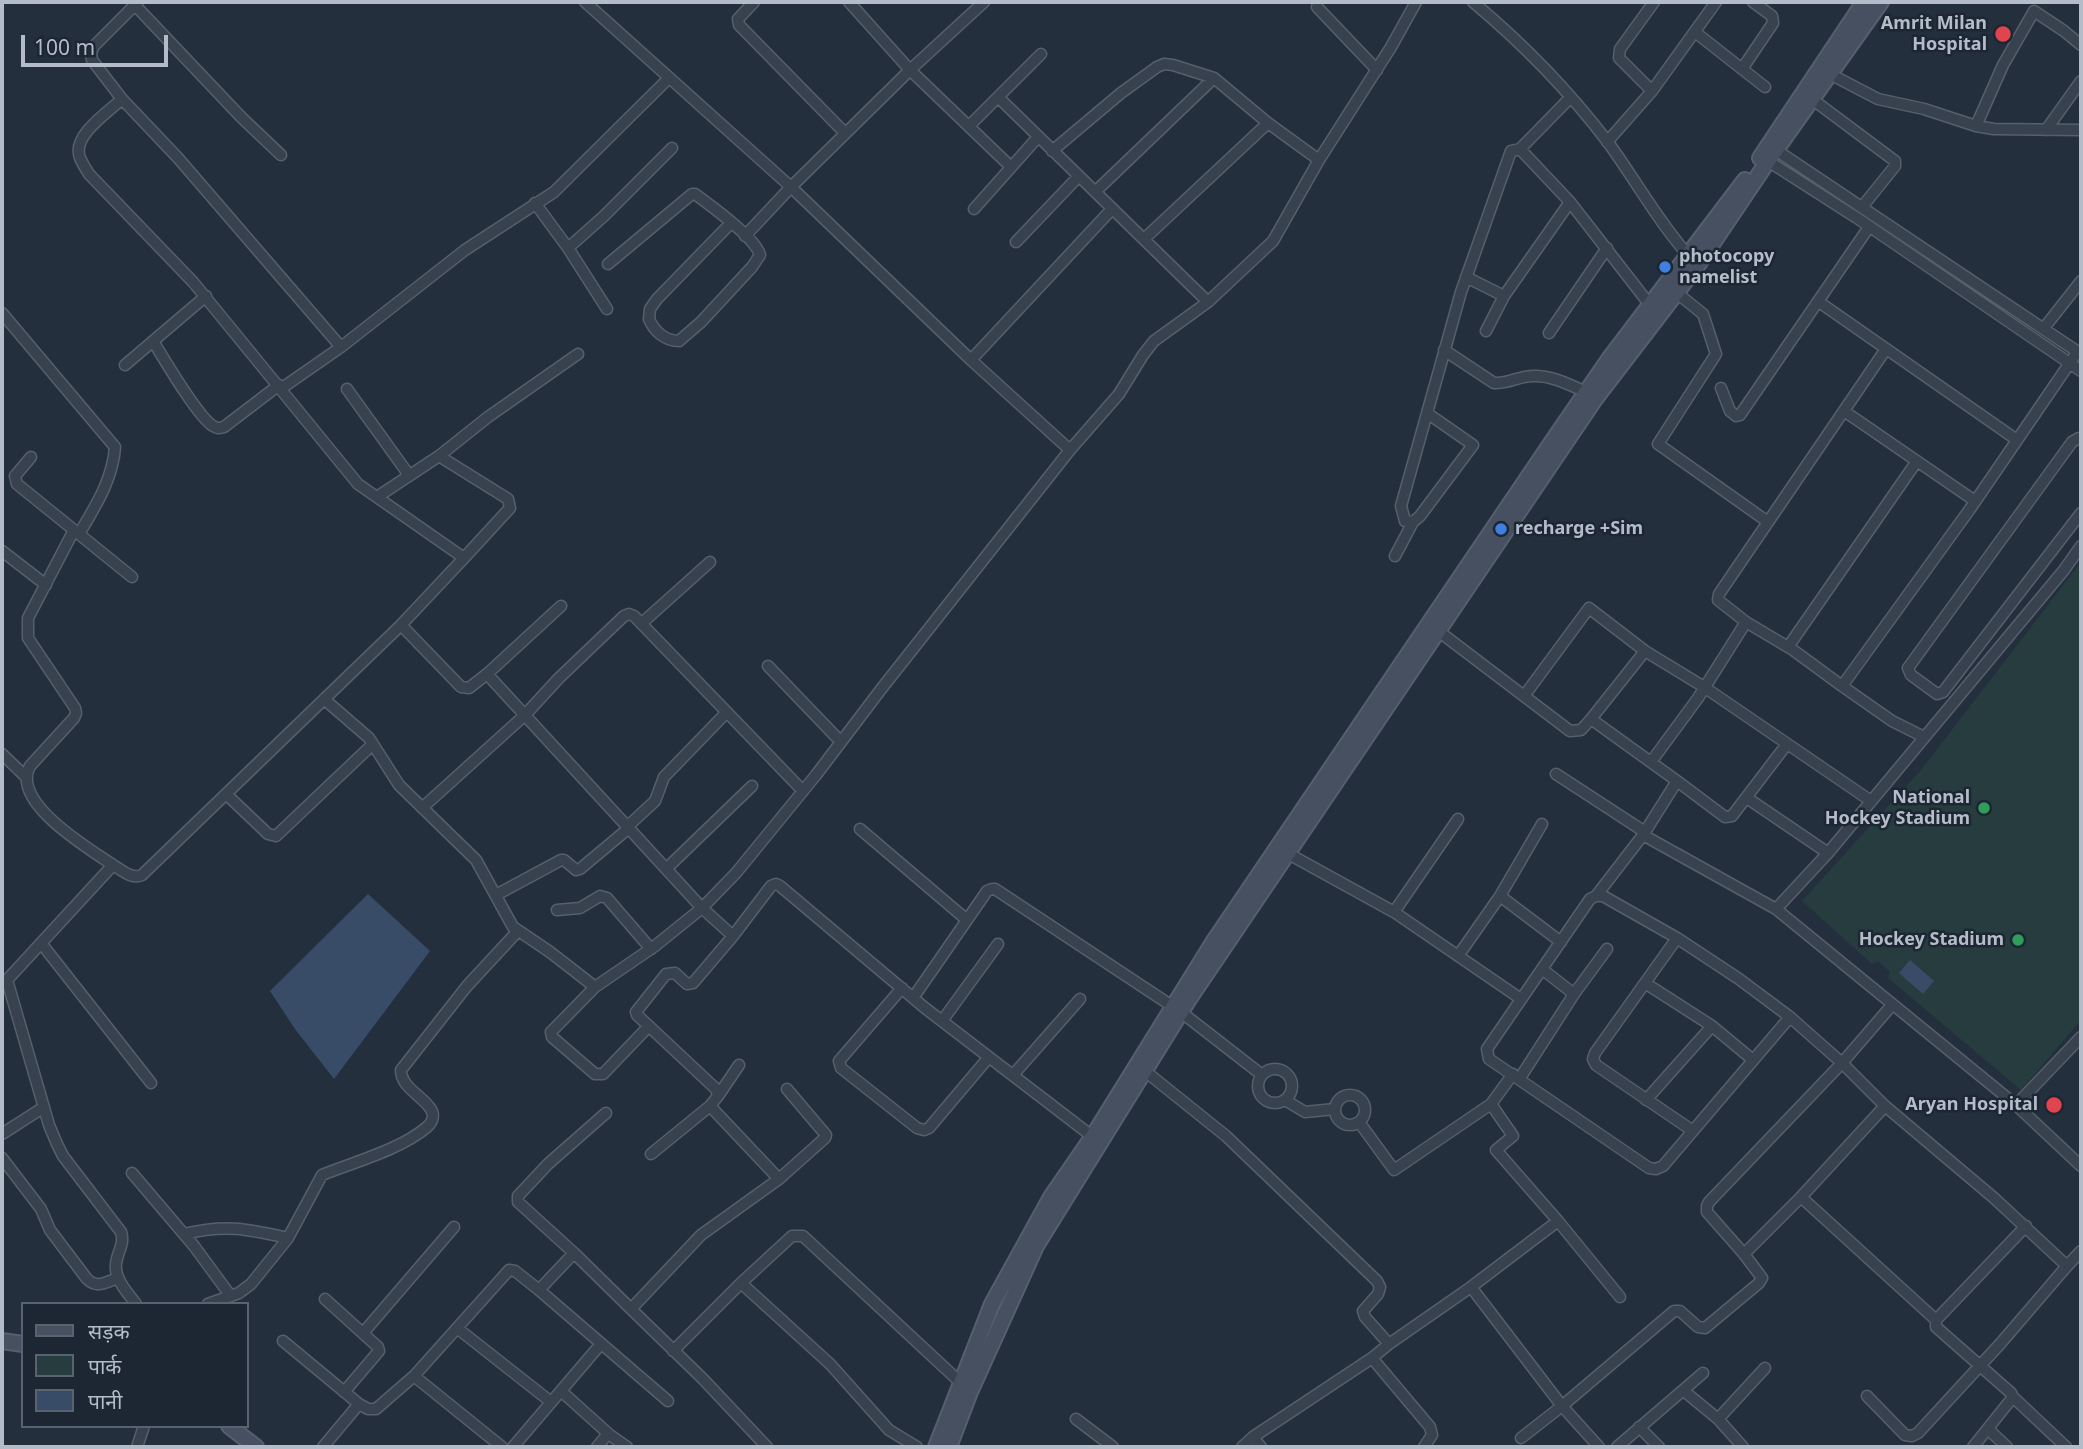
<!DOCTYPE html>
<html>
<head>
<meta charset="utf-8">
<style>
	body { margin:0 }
	#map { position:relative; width:2083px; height:1449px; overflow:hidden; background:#242f3e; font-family:"Noto Sans","Noto Sans Devanagari",sans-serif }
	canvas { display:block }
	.frame { position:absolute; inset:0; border:4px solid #b4bcc9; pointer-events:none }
	.legend { position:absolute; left:21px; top:1302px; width:228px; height:126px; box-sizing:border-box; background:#1d2633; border:2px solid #59626f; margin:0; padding:9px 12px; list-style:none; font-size:21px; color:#b4bcc9 }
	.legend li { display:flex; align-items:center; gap:14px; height:35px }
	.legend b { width:35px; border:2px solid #59626f }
	.scale { position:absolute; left:21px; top:35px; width:147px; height:32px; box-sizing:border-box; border:4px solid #b4bcc9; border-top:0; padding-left:9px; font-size:21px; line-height:24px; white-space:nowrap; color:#b4bcc9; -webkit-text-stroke:5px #1d2633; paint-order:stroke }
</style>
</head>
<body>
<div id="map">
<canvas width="2083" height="1449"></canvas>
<div class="frame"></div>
<ul class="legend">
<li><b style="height:9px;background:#465061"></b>सड़क</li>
<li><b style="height:19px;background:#263c3f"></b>पार्क</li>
<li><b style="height:19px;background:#394c67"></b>पानी</li>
</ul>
<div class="scale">100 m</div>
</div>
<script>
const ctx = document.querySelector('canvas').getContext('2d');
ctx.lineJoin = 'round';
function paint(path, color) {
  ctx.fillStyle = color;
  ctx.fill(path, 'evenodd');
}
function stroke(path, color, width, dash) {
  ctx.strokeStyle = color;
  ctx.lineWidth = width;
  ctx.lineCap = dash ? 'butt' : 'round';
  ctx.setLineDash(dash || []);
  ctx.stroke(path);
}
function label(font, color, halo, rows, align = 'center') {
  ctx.font = font + ' "Noto Sans",sans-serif';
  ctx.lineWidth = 5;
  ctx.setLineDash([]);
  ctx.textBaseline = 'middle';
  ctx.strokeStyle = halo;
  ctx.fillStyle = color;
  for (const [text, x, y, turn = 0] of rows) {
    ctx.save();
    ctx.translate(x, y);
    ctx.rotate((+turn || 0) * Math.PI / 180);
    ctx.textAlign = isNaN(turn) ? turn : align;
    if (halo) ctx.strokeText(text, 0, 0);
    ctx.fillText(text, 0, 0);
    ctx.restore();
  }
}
const green = new Path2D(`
	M 2081,562 L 2081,1020 L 2021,1090 L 1888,978 L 1890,972 L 1878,961 L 1872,964 L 1802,901 L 1921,770 Z`);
const water = new Path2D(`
	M 368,894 L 430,951 L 334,1079 L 295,1029 L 270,991 Z
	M 1910,960 L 1934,981 L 1923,994 L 1899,973 Z`);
const street = new Path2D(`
	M 132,2 L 241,117 L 281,155
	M 138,2 L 94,46 L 91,53 L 92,60 L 122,99 L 178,158 L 341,347
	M 585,2 L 791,187 L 910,70 L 984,2
	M 754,2 L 738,19 L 739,25 L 845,133
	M 849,2 L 910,70 L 1010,166
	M 1473,2 C 1522,43 1568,90 1607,141 C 1635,179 1657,220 1688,255
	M 1317,7 L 1377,70
	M 1695,32 L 1765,87
	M 1742,69 L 1773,23 L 1772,16 L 1753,2
	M 1830,74 L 1878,99 L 1924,109 L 1976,126 L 1994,129 L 2081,130
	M 1652,91 L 1619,58 L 1620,49 L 1654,2
	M 998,97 L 1208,302
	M 122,99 C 108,112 75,134 79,154 C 80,161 85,167 89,174 L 193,282 L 358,484 L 464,558 L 510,508 L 508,499 L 439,456
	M 1812,99 L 1895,161 L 1895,166 L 1862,207
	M 969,126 L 1041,54
	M 1976,126 L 2003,65 L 2034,11 L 2064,31 L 2081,45
	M 2046,130 L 2081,81
	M 1607,142 L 1652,91 L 1716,2
	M 1520,149 L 1570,98
	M 1776,150 L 2081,354
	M 1052,151 L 1121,93 L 1157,67 L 1164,64 L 1173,65 L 1214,78 L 1268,123 L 1319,160
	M 1768,161 L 1857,218 L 2081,371
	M 1096,191 L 1214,78
	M 535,203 L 568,248 L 607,309
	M 974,209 L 1038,137
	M 1144,239 L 1268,123
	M 1016,242 L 1079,176
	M 568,248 L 604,216 L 672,148
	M 608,264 L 692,194 L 695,194 C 711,206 755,237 760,255 L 752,267 L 701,322 L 679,341 C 665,341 654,331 649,319 L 650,309 L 657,299 L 731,223
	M 1466,277 L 1504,296
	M 1677,293 L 1703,314 L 1716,354 L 1658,444 L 1768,522
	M 1819,302 L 2017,440
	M 2,313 L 115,447 C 113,479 95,507 79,534
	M 2044,328 L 2081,281
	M 1486,331 L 1504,296 L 1570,202
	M 1549,333 L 1607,248
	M 153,341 C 164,359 198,417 213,426 C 218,429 218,428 224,427 L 279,385
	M 1444,350 L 1494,383 C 1508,384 1519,376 1533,376 C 1551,375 1570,385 1586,392
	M 971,360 L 1112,209
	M 125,365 L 206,296
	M 282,388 L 341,347 L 465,250 L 554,192 L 668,79
	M 1721,388 L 1730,411 L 1736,416 L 1740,415 L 1869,227
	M 347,389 L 409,475
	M 1844,411 L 1975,501
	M 1427,413 L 1473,445 L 1420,516 L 1413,522 L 1405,521 L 1401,506 L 1461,292 L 1511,151 L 1520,149 L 1570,202 L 1650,305
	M 2081,439 L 2079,438 L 2072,442 L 1908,668 L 1911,675 L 1937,694 L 1943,692 L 2081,513
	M 1070,450 L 1119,394 L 1143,355 L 1154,341 L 1208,302 L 1273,241 L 1319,160 L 1391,47 L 1416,2
	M 31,457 L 15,476 L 17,484 L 132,577
	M 377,497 L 439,456 L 488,417 L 578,354
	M 74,530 L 28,618 L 28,638 L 75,708 L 76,713 L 74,718 L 30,766 C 10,802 88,848 113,865 L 7,980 L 49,1125 L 57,1144 L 63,1156 L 121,1232 C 125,1245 117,1252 116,1264 C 114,1279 128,1293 136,1304
	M 2,551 L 46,585
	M 1395,556 L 1413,522
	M 1746,622 L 1718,600 L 1719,594 L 1886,349
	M 642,623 L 710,562
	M 401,625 L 461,687 L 469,688 L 487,674 L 702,908 L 655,946 L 595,987 L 551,1032 L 552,1037 L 595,1074 L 603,1074 L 649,1026
	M 1437,630 L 1570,731 L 1581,730 L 1591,719 L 1677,781 L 1643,835 L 1776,909 L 2016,1105 L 2081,1166
	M 1788,647 L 1917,461
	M 768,666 L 841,742
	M 487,674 L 561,606
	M 1524,696 L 1589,608 L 1645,651 L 1704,687 L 1871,801
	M 324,699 L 369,738 L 399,785 L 476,860 L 513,927 L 550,952 L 595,987
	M 1591,719 L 1645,651
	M 1924,737 L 1892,721 L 1842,686 L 1970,509 L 2078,351
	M 2,754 L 26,777
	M 1651,762 L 1698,698 L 1746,622 L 1793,650 L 1842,686
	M 1556,774 L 1645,832
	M 1677,781 L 1725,817 L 1732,816 L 1787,744
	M 226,794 L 268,834 L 276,836 L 373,744
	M 1747,798 L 1828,853
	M 422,808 L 525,715 L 559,678 L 624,616 L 629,614 L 634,616 L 803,791
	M 628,826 L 655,801 L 664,777 L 727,712
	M 860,829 L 967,920 L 913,998
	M 1287,853 L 1394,912 L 1521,999
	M 113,865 C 122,870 132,880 142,875 L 401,625 L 464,558
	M 666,869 L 752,786
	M 496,895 L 561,860 L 564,860 L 576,870 L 580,869 L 629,828
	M 1500,896 L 1561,942
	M 1596,896 L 1603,896 L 1677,938 L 1739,979 L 1790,1017 L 1663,1166 L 1656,1169 L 1649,1168 L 1489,1059 L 1487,1049 L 1590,899 Z
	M 1596,896 L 1643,835
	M 1776,909 L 1828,853 L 2064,570 L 2081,546
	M 557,910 L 580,908 L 600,896 L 607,898 L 651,949
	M 1394,912 L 1458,819
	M 967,920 L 987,891 L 992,889 L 995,889 L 1181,1012 L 1262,1075
	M 733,936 L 702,908 L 736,873 L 816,775 L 882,688 L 1070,450 L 971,360 L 791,187 L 745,236
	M 1677,938 L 1595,1053 L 1593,1059 L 1596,1065 L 1693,1131
	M 41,943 L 151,1083
	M 1458,956 L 1500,896 L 1542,824
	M 1542,969 L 1574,994
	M 1645,983 L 1712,1026 L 1753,1060
	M 902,988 L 839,1061 L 841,1068 L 917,1128 L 924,1130 L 929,1128 L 989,1057
	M 1790,1017 L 1842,1063 L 1885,1106 L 1994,1198 L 2067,1266 L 2081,1251
	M 942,1021 L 998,944
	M1258 1086a17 17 0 1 1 34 0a17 17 0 1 1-34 0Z
	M 1145,1071 L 1226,1136 L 1377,1281 L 1380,1287 L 1378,1294 L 1363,1311 L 1365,1317 L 1389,1344
	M 1013,1075 L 1080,999
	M 1520,1078 L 1574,994 L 1607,949
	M1335 1110a15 15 0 1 1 30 0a15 15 0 1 1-30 0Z
	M 718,1096 L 739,1065
	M 1285,1100 L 1305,1112 L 1335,1109
	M 1646,1100 L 1712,1026
	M 1491,1104 L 1513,1136 L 1496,1150 L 1558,1221 L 1620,1297
	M 2016,1105 L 2081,1037
	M 1359,1122 L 1394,1170 L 1491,1104 L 1513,1074
	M 2,1134 L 44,1107
	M 651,1154 L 710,1106
	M 2,1158 L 41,1209 L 50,1230 L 87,1279 C 97,1289 106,1282 118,1278
	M 132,1173 L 194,1246 L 230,1295
	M 779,1179 L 825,1138 L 826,1135 L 787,1089
	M 1801,1197 L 1885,1106
	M 184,1234 C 226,1224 247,1229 288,1238
	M 574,1253 L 518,1202 L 518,1196 L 548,1164 L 606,1113
	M 1744,1254 L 1801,1197 L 1936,1320
	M 741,1283 L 830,1364 L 889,1430 L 917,1447
	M 1471,1287 L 1558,1221
	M 539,1290 L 574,1253 L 631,1309 L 701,1235 L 779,1179 L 710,1106 L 718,1096 L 716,1089 L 637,1015 L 636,1012 L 666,974 L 675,973 L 687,984 L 693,983 L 733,936 L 771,886 L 776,884 L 780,886 L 925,1008 L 1097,1140
	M 325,1299 L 378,1347 L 379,1351 L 344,1392
	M 208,1304 L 239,1293 L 251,1284 L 288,1238 L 322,1175 C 354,1162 400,1150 427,1127 C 433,1122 435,1114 430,1108 C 421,1095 401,1087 401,1070 L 467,986 L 517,932
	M 631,1309 L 703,1379 L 767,1447
	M 457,1328 L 551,1402
	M 363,1333 L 454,1227
	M 283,1341 L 359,1404
	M 673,1351 L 741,1283 L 792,1236 L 803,1236 L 961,1383
	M 1372,1358 L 1389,1344 L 1471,1287 L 1562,1406 L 1674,1311 L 1680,1311 L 1698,1327 L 1705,1328 L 1759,1283 L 1762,1278 L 1744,1254 L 1707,1212 L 1707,1206 L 1709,1202 L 1842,1063 L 1892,1005
	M 414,1376 L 502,1447
	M 561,1391 L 610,1435
	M 1684,1391 L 1718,1419 L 1743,1447
	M 1867,1396 L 1905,1435 L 1912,1436 L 1918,1433 L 2000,1344 L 2067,1266
	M 2013,1397 L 2066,1447
	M 1076,1419 L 1113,1447
	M 1718,1419 L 1765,1368
	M 1639,1427 L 1659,1447
	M 1989,1430 L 2007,1447
	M 1253,1437 L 1372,1358 L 1430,1427 L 1432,1435 L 1424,1447
	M 1521,1438 L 1562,1406 L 1599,1447
	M 137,1447 L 144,1426
	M 323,1447 L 359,1404 L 368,1409 L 376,1409 L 414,1376 L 509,1270 L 515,1271 L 539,1290 L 668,1401
	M 513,1447 L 600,1345
	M 597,1447 L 606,1436 L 610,1435 L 627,1447
	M 1242,1447 L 1253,1437 L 1261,1447
	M 1617,1447 L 1703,1373
	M 1973,1447 L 2013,1397 L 2011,1393 L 1936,1327 L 1936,1320 L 2026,1226`);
const secondary = new Path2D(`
	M 1760,158 L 1864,2
	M 2,1341 L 23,1344
	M 229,1426 L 256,1447
	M 936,1447 L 992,1304 L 1051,1197 L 1093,1136 L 1214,941 L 1558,433 L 1609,359 L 1745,180
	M 949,1447 L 970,1392 L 1036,1246 L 1189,999 L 1595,399 L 1700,262 L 1768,161 L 1881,2`);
const markers = [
	[2003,34,9,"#e0444e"],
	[1665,267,7,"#3f7fe0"],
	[1501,529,7,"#3f7fe0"],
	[1984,808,7,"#2e9e5b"],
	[2018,940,7,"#2e9e5b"],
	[2054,1105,9,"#e0444e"]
];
const poiNames = [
	["Amrit Milan",1987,24],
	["Hospital",1987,45],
	["photocopy",1679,257,"left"],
	["namelist",1679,278,"left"],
	["recharge +Sim",1515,529,"left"],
	["National",1970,798],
	["Hockey Stadium",1970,819],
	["Hockey Stadium",2004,940],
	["Aryan Hospital",2038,1105]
];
paint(green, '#263c3f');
paint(water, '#394c67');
stroke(street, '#565f6c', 13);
stroke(secondary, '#565f6c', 18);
stroke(street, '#38414e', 10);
stroke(secondary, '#465061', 14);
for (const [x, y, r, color] of markers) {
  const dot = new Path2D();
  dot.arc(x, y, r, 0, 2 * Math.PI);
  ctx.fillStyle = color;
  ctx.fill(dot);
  stroke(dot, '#1d2633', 2.5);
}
label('bold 18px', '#b4bcc9', '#1d2633', poiNames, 'right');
</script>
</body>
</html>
